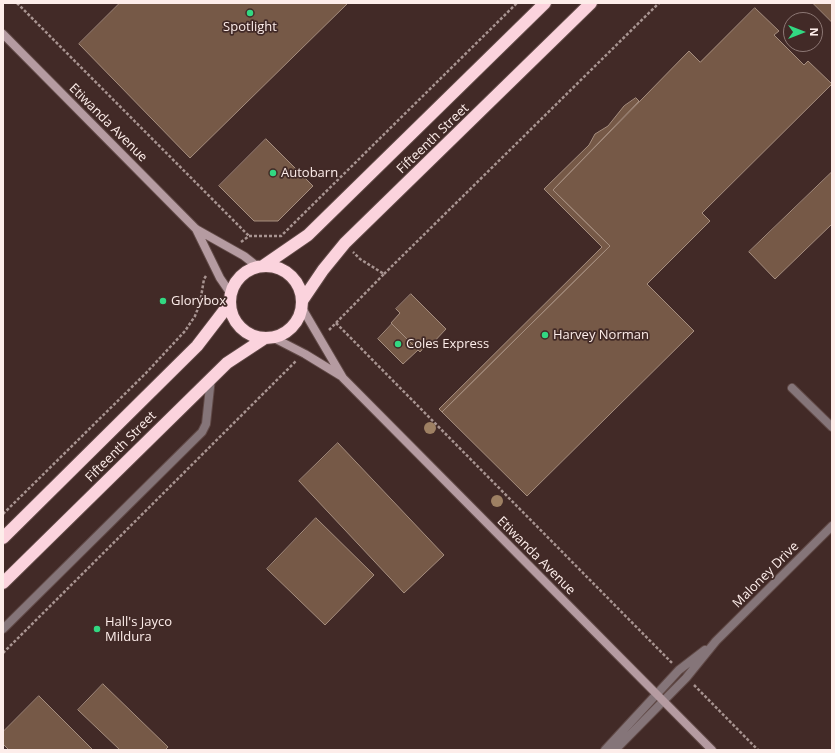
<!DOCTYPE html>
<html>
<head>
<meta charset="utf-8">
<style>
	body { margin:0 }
	#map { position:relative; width:835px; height:753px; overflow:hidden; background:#422a27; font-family:"Open Sans",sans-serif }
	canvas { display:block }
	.frame { position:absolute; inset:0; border:4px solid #fdedea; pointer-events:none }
	.north { position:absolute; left:783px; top:12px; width:40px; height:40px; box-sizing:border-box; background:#422a27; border:1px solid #8d7875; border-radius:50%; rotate:90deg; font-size:11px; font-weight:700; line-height:16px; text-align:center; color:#fdedea }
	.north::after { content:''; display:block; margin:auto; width:14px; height:18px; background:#32d882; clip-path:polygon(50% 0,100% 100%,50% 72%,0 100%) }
</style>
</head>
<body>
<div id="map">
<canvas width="835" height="753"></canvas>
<div class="frame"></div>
<div class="north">N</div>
</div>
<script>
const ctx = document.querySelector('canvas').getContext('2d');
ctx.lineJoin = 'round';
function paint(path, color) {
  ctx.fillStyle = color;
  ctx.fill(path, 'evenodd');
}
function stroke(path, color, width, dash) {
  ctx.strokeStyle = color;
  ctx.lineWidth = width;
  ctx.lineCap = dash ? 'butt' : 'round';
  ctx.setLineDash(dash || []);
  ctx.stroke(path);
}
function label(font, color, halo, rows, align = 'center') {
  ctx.font = font + ' "Open Sans",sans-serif';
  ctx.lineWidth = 3.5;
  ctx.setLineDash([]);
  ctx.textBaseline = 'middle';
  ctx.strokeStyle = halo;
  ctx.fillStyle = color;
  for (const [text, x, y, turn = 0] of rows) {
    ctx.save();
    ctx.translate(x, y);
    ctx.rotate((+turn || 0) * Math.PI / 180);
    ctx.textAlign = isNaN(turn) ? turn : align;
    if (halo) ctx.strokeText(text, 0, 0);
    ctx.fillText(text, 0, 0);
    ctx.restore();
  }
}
const building = new Path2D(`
	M 120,3 L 348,3 L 190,158 L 79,44 Z
	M 813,3 L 832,3 L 832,22 Z
	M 755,8 L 779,31 L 774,35 L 804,65 L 808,61 L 832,84 L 702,213 L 710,221 L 647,284 L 694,331 L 527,496 L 442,412 L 610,246 L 553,190 L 689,51 L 700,62 Z
	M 636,98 L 639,101 L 553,190 L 610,246 L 442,412 L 439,409 L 602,247 L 544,189 L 589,145 L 595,134 L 608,126 L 624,106 Z
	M 266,139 L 313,186 L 278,221 L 254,221 L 219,186 Z
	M 832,172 L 832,224 L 775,279 L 749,252 Z
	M 411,294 L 446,329 L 431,345 L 429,342 L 420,352 L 391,323 L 400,313 L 396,309 Z
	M 392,324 L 418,350 L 403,364 L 378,339 Z
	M 338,443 L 444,555 L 404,593 L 299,481 Z
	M 316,518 L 374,575 L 325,625 L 267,569 Z
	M 103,684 L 168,747 L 165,750 L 120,750 L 78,710 Z
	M 39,696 L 93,750 L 9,750 L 3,744 L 3,732 Z`);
const path = new Path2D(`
	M 17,3 L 249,236
	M 241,242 L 249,236 L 281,236 L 517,3
	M 384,274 L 659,3
	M 336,323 L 672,663
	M 329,330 L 384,274 L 360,259 L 353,252
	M 3,514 L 146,373 L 185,331 L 195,316 L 200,303 L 204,279 L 206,276
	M 3,653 L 296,361
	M 694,685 L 758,750`);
const street = new Path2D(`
	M 792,388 L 832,427
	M 3,629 L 202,432 L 206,424 L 211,378
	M 605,750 L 679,670 L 705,650
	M 615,750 L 686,678 L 716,641 L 832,526`);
const secondary = new Path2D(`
	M 3,34 L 196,229 L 244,256 L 258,267
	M 196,229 L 220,278 L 231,294
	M 302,308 L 343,378 L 712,750
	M 272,337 L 305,354 L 341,376`);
const highway = new Path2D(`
	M 263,266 L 308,235 L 545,3
	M230 302a36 36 0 1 1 72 0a36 36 0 1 1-72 0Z
	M 302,301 L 323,270 L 345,243 L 591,3
	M 3,538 L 197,346 L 230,303
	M 3,583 L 227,363 L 265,338`);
const trees = [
	[430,428],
	[497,501]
];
const markers = [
	[250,13,4,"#32d882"],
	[273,173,4,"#32d882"],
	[163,301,4,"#32d882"],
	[545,335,4,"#32d882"],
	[398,344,4,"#32d882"],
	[97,629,4,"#32d882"]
];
const poiNames = [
	["Spotlight",250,27,"center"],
	["Autobarn",281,173],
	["Glorybox",171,301],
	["Harvey Norman",553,335],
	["Coles Express",406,344],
	["Hall's Jayco",105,622],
	["Mildura",105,637]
];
const streetNames = [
	["Etiwanda Avenue",108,123,45],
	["Fifteenth Street",433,139,-44],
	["Fifteenth Street",121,447,-45],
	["Etiwanda Avenue",536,556,45],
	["Maloney Drive",766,575,-45]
];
paint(building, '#765947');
stroke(building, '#a68e7f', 1);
stroke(street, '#604946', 10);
stroke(secondary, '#604946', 10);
stroke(highway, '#604946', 14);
stroke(path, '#a89491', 2.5, [3, 2]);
stroke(street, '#857579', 8);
stroke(secondary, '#b59ba1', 8);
stroke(highway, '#fbd3dd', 12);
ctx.fillStyle = '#9e8063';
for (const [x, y] of trees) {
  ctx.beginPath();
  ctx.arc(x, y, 6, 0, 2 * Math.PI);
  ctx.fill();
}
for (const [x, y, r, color] of markers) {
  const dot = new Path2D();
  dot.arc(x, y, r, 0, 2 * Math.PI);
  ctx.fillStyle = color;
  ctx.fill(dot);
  stroke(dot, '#422a27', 1.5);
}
label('13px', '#fdedea', '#422a27', poiNames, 'left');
label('13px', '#fdedea', '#422a27', streetNames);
</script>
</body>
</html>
